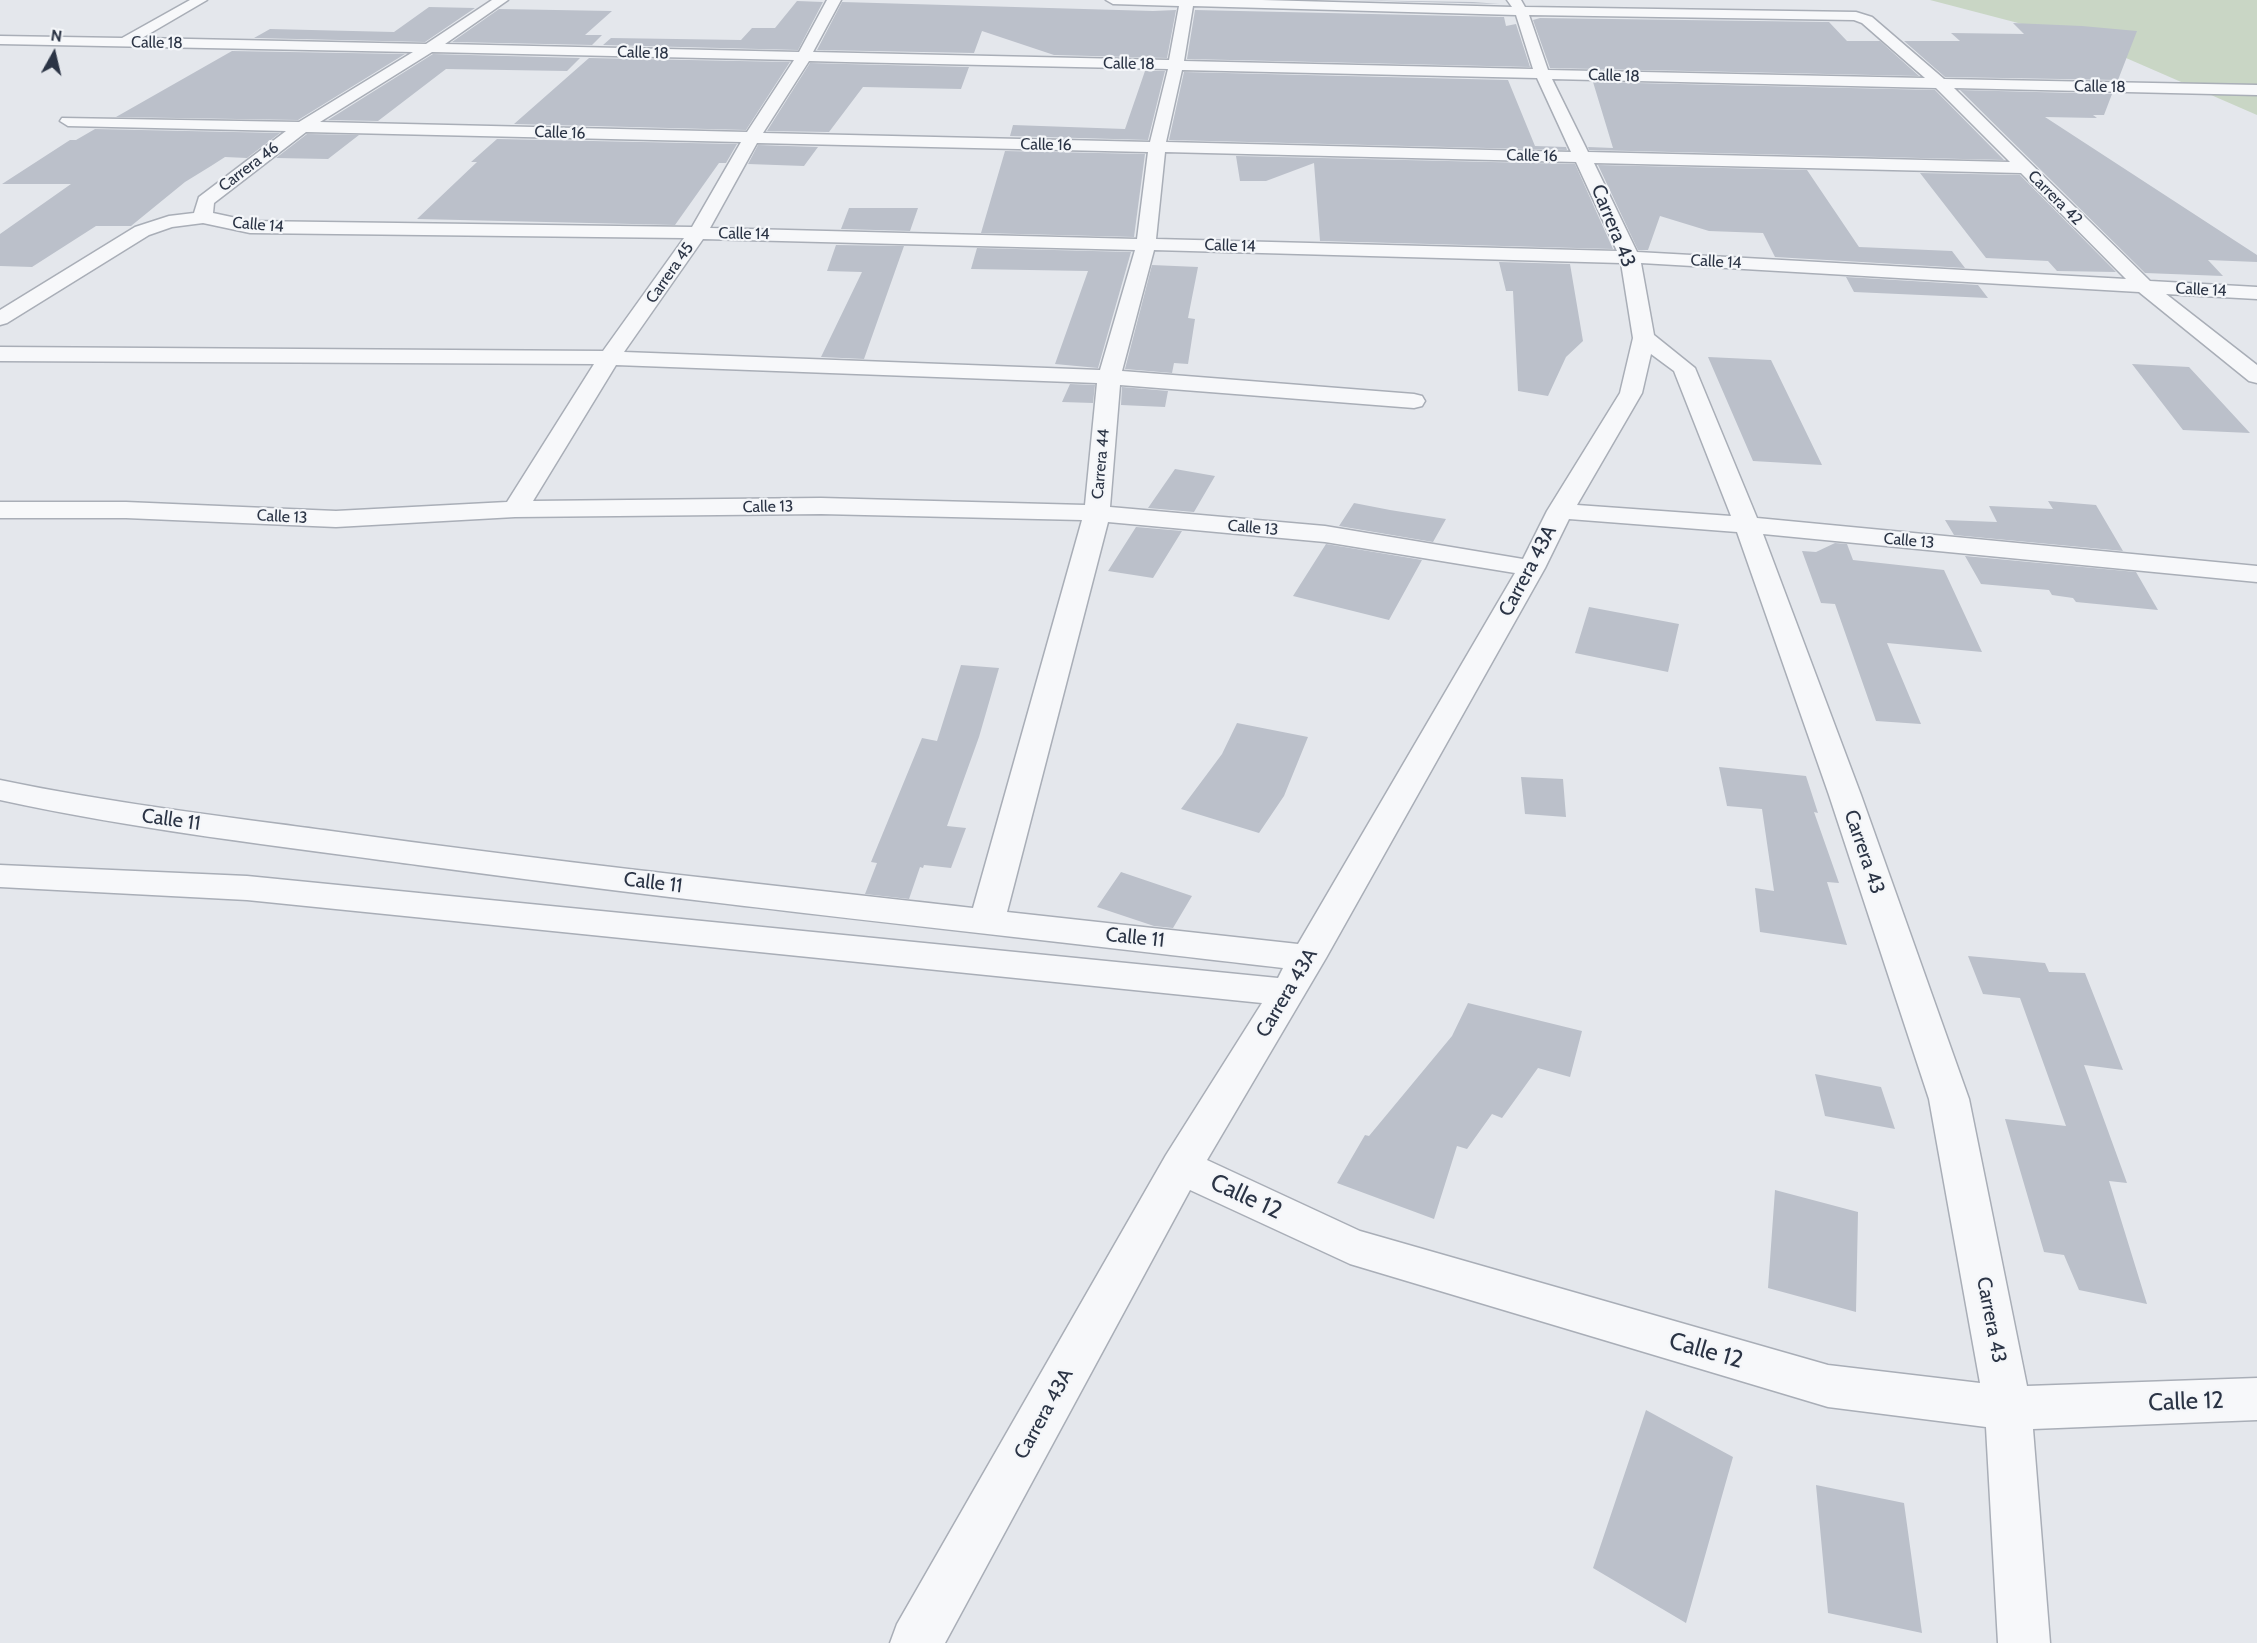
<!DOCTYPE html>
<html>
<head>
<meta charset="utf-8">
<style>
	body { margin:0 }
	#map { position:relative; width:2257px; height:1643px; overflow:hidden; background:#e4e7ec; font-family:Cabin,sans-serif }
	canvas { display:block }
	.north { position:absolute; left:24px; top:24px; width:60px; height:60px; -webkit-text-stroke:4px #f4f6f9; paint-order:stroke; rotate:8deg; font-size:16px; font-weight:700; line-height:24px; text-align:center; color:#2b3445 }
	.north::after { content:''; display:block; margin:auto; width:21px; height:27px; background:#2b3445; clip-path:polygon(50% 0,100% 100%,50% 72%,0 100%) }
</style>
</head>
<body>
<div id="map">
<canvas width="2257" height="1643"></canvas>
<div class="north">N</div>
</div>
<script>
const ctx = document.querySelector('canvas').getContext('2d');
ctx.lineJoin = 'round';
function paint(path, color) {
  ctx.fillStyle = color;
  ctx.fill(path, 'evenodd');
}
function stroke(path, color, width, dash) {
  ctx.strokeStyle = color;
  ctx.lineWidth = width;
  ctx.lineCap = dash ? 'butt' : 'round';
  ctx.setLineDash(dash || []);
  ctx.stroke(path);
}
function label(font, color, halo, rows, align = 'center') {
  ctx.font = font + ' Cabin,sans-serif';
  ctx.lineWidth = 4.5;
  ctx.setLineDash([]);
  ctx.textBaseline = 'middle';
  ctx.strokeStyle = halo;
  ctx.fillStyle = color;
  for (const [text, x, y, turn = 0] of rows) {
    ctx.save();
    ctx.translate(x, y);
    ctx.rotate((+turn || 0) * Math.PI / 180);
    ctx.textAlign = isNaN(turn) ? turn : align;
    if (halo) ctx.strokeText(text, 0, 0);
    ctx.fillText(text, 0, 0);
    ctx.restore();
  }
}
const green = new Path2D(`
	M 1930,0 L 2257,0 L 2257,115 L 2087,41 Z`);
const building = new Path2D(`
	M 1342,0 L 1473,2 L 1500,4 Z
	M 797,1 L 823,2 L 798,50 L 603,45 L 611,38 L 741,40 L 752,28 L 775,28 Z
	M 842,2 L 1153,11 L 1176,10 L 1167,58 L 1054,55 L 982,31 L 974,53 L 817,50 Z
	M 429,7 L 475,8 L 425,42 L 254,38 L 270,29 L 394,32 Z
	M 499,9 L 612,11 L 585,35 L 602,35 L 592,45 L 452,42 Z
	M 1195,10 L 1504,17 L 1506,26 L 1516,24 L 1530,67 L 1187,59 Z
	M 1540,18 L 1829,22 L 1847,41 L 1880,41 L 1919,76 L 1550,68 L 1533,20 Z
	M 2013,23 L 2082,26 L 2137,31 L 2118,80 L 1945,77 L 1904,41 L 1960,41 L 1951,33 L 2024,34 Z
	M 232,51 L 405,54 L 298,120 L 116,117 Z
	M 433,54 L 580,58 L 567,71 L 446,69 L 378,121 L 328,120 Z
	M 589,58 L 790,62 L 746,130 L 514,124 Z
	M 810,63 L 846,64 L 969,67 L 961,89 L 863,87 L 829,132 L 767,131 Z
	M 1145,71 L 1165,71 L 1148,140 L 1010,136 L 1013,125 L 1125,129 Z
	M 1184,72 L 1508,80 L 1535,146 L 1566,147 L 1567,150 L 1169,140 Z
	M 1593,82 L 1935,90 L 2004,160 L 1589,150 L 1588,147 L 1613,148 Z
	M 1960,90 L 2112,94 L 2104,115 L 2093,115 L 2097,118 L 2045,117 L 2257,255 L 2257,262 L 2208,260 L 2223,276 L 2145,273 Z
	M 95,129 L 280,133 L 247,158 L 225,157 L 211,166 L 185,182 L 131,226 L 96,226 L 32,267 L 0,266 L 0,234 L 71,184 L 2,184 L 70,140 L 76,140 Z
	M 307,134 L 359,135 L 328,159 L 276,158 Z
	M 497,139 L 737,144 L 726,163 L 719,163 L 675,225 L 417,219 L 477,162 L 471,162 Z
	M 758,145 L 818,147 L 804,166 L 748,164 Z
	M 1005,151 L 1145,154 L 1134,237 L 981,233 Z
	M 1236,156 L 1575,164 L 1613,249 L 1320,241 L 1314,163 L 1266,181 L 1240,181 Z
	M 1598,165 L 1807,170 L 1859,247 L 1952,251 L 1965,268 L 1775,257 L 1763,233 L 1709,231 L 1660,216 L 1648,250 L 1638,250 Z
	M 1920,173 L 2020,175 L 2116,272 L 2057,271 L 2048,261 L 1986,258 Z
	M 849,208 L 918,208 L 910,231 L 841,229 Z
	M 836,245 L 904,246 L 864,359 L 821,357 L 862,272 L 827,271 Z
	M 977,248 L 1131,252 L 1098,368 L 1055,364 L 1088,271 L 971,269 Z
	M 1499,262 L 1570,264 L 1583,341 L 1566,357 L 1548,396 L 1518,391 L 1513,291 L 1506,291 Z
	M 1152,265 L 1198,267 L 1188,318 L 1195,319 L 1188,364 L 1174,363 L 1172,373 L 1125,369 Z
	M 1846,277 L 1978,285 L 1988,298 L 1854,292 Z
	M 1708,357 L 1771,360 L 1822,465 L 1753,461 Z
	M 2132,364 L 2189,367 L 2250,433 L 2183,430 Z
	M 1070,384 L 1095,385 L 1093,403 L 1062,402 Z
	M 1122,387 L 1168,391 L 1165,407 L 1121,405 Z
	M 1175,469 L 1215,476 L 1194,512 L 1148,508 Z
	M 2048,501 L 2096,505 L 2123,551 L 1954,535 L 1945,520 L 1997,522 L 1989,506 L 2053,509 Z
	M 1354,503 L 1390,510 L 1446,519 L 1433,542 L 1339,526 Z
	M 1136,527 L 1182,531 L 1153,578 L 1108,571 Z
	M 1835,543 L 1847,544 L 1853,560 L 1944,570 L 1982,652 L 1887,643 L 1921,724 L 1876,721 L 1835,604 L 1821,603 L 1802,551 L 1816,552 Z
	M 1326,544 L 1422,560 L 1389,620 L 1293,596 Z
	M 1965,556 L 2136,572 L 2158,610 L 2076,602 L 2073,598 L 2052,595 L 2049,590 L 1981,584 Z
	M 1589,607 L 1679,624 L 1668,672 L 1575,653 Z
	M 961,665 L 999,668 L 979,737 L 947,826 L 966,828 L 951,868 L 924,865 L 923,868 L 920,867 L 909,899 L 865,894 L 877,863 L 871,862 L 922,738 L 937,741 Z
	M 1237,723 L 1308,737 L 1284,796 L 1259,833 L 1181,809 L 1222,754 Z
	M 1719,767 L 1806,776 L 1818,813 L 1814,812 L 1839,883 L 1827,882 L 1847,945 L 1760,932 L 1755,888 L 1774,891 L 1762,809 L 1727,806 Z
	M 1521,777 L 1563,779 L 1566,817 L 1525,814 Z
	M 1121,872 L 1192,896 L 1173,928 L 1154,926 L 1097,907 Z
	M 1968,956 L 2045,963 L 2049,972 L 2085,973 L 2123,1070 L 2084,1065 L 2127,1183 L 2109,1181 L 2147,1304 L 2079,1290 L 2064,1255 L 2044,1252 L 2005,1119 L 2066,1126 L 2020,998 L 1983,994 Z
	M 1468,1003 L 1582,1031 L 1570,1077 L 1538,1068 L 1502,1118 L 1492,1114 L 1467,1149 L 1457,1146 L 1434,1219 L 1337,1183 L 1365,1135 L 1369,1136 L 1452,1036 Z
	M 1815,1074 L 1881,1087 L 1895,1129 L 1825,1116 Z
	M 1775,1190 L 1858,1212 L 1856,1312 L 1768,1288 Z
	M 1646,1410 L 1733,1457 L 1686,1623 L 1593,1568 Z
	M 1816,1485 L 1904,1503 L 1922,1633 L 1828,1613 Z`);
const minor = new Path2D(`
	M 190,0 L 207,0 L 142,38 L 426,44 L 492,0 L 508,0 L 445,44 L 799,52 L 827,0 L 841,0 L 813,52 L 1169,60 L 1179,6 L 1113,4 L 1106,0 L 1262,0 L 1512,7 L 1507,0 L 1521,0 L 1525,7 L 1856,12 L 1872,17 L 1944,79 L 2257,85 L 2257,95 L 1954,88 L 2150,281 L 2257,287 L 2257,299 L 2166,294 L 2257,365 L 2257,383 L 2249,381 L 2139,292 L 1641,263 L 1654,335 L 1695,368 L 1757,518 L 2257,566 L 2257,582 L 1763,534 L 1861,795 L 1969,1099 L 2027,1386 L 2257,1378 L 2257,1420 L 2033,1429 L 2050,1643 L 1998,1643 L 1986,1427 L 1828,1407 L 1350,1264 L 1190,1190 L 945,1643 L 890,1643 L 897,1624 L 1166,1155 L 1262,1003 L 247,900 L 0,887 L 0,865 L 247,876 L 1278,978 L 1283,968 C 995,934 706,904 418,865 C 278,846 138,830 0,800 L 0,780 C 110,803 220,816 331,831 C 545,861 759,884 973,908 L 1082,520 L 821,514 L 515,517 L 336,527 L 126,518 L 0,518 L 0,502 L 126,502 L 336,511 L 507,502 L 594,364 L 0,361 L 0,347 L 603,351 L 684,238 L 250,233 L 203,223 L 172,227 L 149,235 L 7,323 L 0,325 L 0,310 L 135,227 L 169,216 L 194,213 L 199,197 L 286,131 L 68,126 L 60,121 L 62,118 L 299,122 L 413,52 L 0,44 L 0,36 L 122,38 ZM 1193,6 L 1516,15 L 1533,69 L 1184,61 ZM 1529,15 L 1854,20 L 1862,23 L 1925,78 L 1548,70 ZM 432,52 L 794,60 L 747,132 L 320,122 ZM 809,61 L 846,62 L 1168,69 L 1150,142 L 763,133 ZM 1182,70 L 1537,78 L 1571,152 L 1166,142 ZM 1552,79 L 1936,88 L 2010,162 L 1588,152 ZM 306,132 L 741,142 L 692,227 L 250,221 L 213,213 L 214,203 ZM 757,143 L 1148,152 L 1137,239 L 710,228 ZM 1165,152 L 1576,162 L 1617,251 L 1156,239 ZM 1594,163 L 2021,173 L 2126,279 L 1637,252 ZM 703,239 L 1135,250 L 1100,370 L 624,352 ZM 1154,250 L 1621,263 L 1633,338 L 1620,393 L 1547,511 L 1523,559 L 1325,526 L 1110,507 L 1120,385 L 1414,408 L 1422,406 L 1425,401 L 1422,396 L 1414,394 L 1122,371 ZM 1651,354 L 1674,371 L 1731,516 L 1577,505 L 1642,393 ZM 616,365 L 1097,383 L 1085,505 L 821,498 L 533,501 ZM 1569,519 L 1737,532 L 1829,795 L 1929,1099 L 1980,1383 L 1828,1365 L 1360,1231 L 1207,1160 L 1326,958 L 1545,568 ZM 1108,522 L 1325,542 L 1515,573 L 1298,944 L 1007,912 Z`);
const farStreetnames = [
	["Calle 18",157,43,1],
	["Calle 18",643,53,2],
	["Calle 18",1129,64,1],
	["Calle 18",1614,76,2],
	["Calle 18",2100,87,1],
	["Calle 16",560,133,2],
	["Calle 16",1046,145,1],
	["Calle 16",1532,156,1],
	["Carrera 46",249,167,-37],
	["Carrera 42",2055,198,45],
	["Calle 14",258,225,5],
	["Calle 14",744,234,1],
	["Calle 14",1230,246,2],
	["Calle 14",1716,262,3],
	["Carrera 45",670,273,-55],
	["Calle 14",2201,290,3],
	["Carrera 44",1101,464,-85],
	["Calle 13",768,507,-1],
	["Calle 13",282,517,3],
	["Calle 13",1253,528,5],
	["Calle 13",1909,541,5]
];
const streetNames = [
	["Carrera 43",1613,226,68],
	["Carrera 43A",1528,571,-62],
	["Calle 11",171,820,8],
	["Carrera 43",1864,852,71],
	["Calle 11",653,883,7],
	["Calle 11",1135,938,6],
	["Carrera 43A",1287,993,-59],
	["Carrera 43",1991,1320,79],
	["Carrera 43A",1044,1414,-61]
];
const nearStreetnames = [
	["Calle 12",1246,1197,25],
	["Calle 12",1706,1351,16],
	["Calle 12",2186,1402,-2]
];
paint(green, '#c9d6c5');
paint(building, '#bbc0ca');
stroke(minor, '#a9aeb7', 3);
paint(minor, '#f7f8fa');
label('16px', '#2b3445', '#f4f6f9', farStreetnames);
label('20px', '#2b3445', '#f4f6f9', streetNames);
label('24px', '#2b3445', '#f4f6f9', nearStreetnames);
</script>
</body>
</html>
